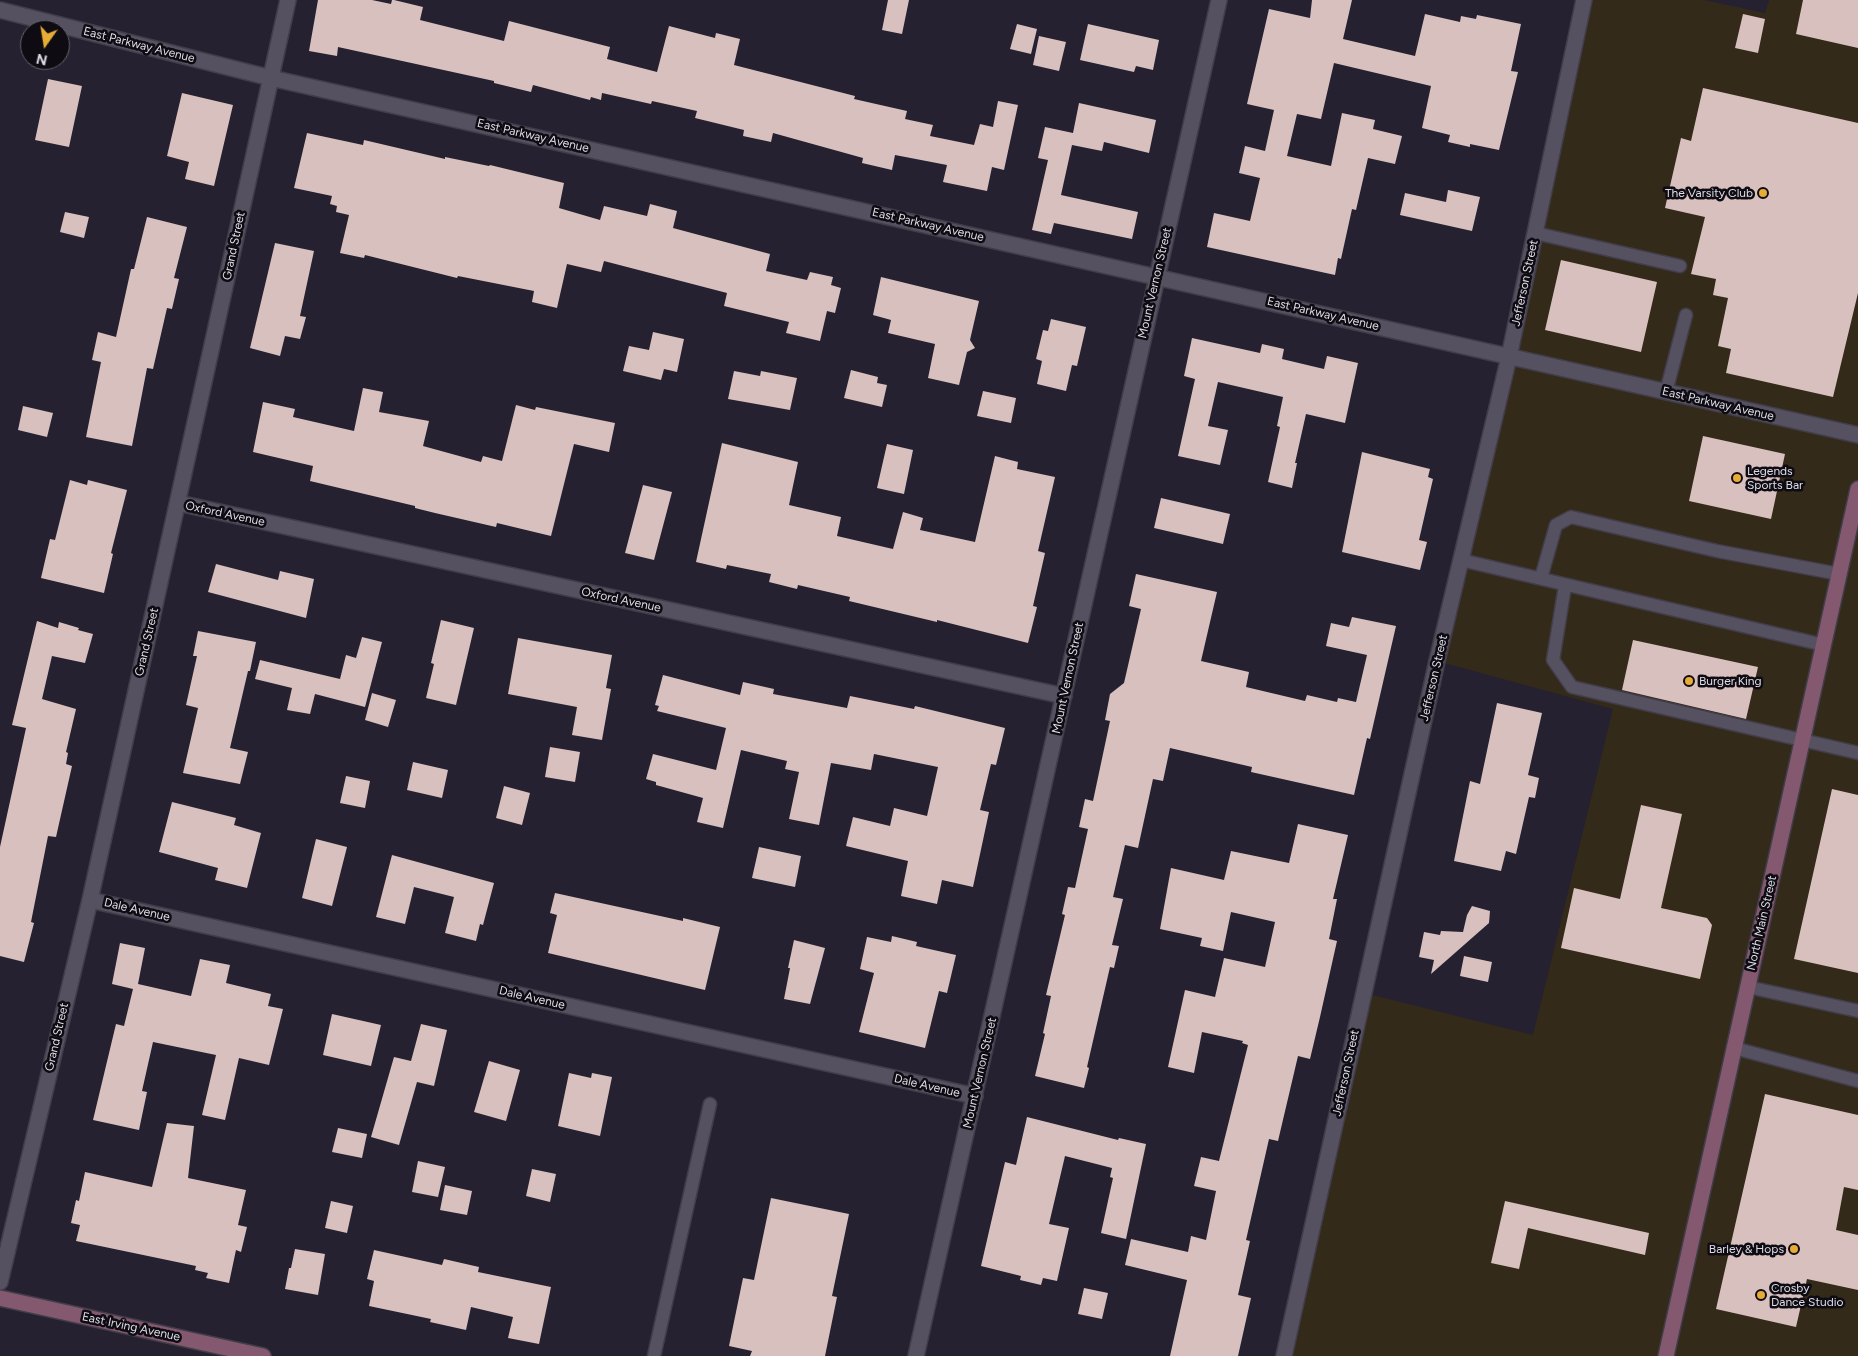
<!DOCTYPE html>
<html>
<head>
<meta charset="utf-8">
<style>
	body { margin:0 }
	#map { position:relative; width:1858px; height:1356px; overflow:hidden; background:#262130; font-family:Figtree,sans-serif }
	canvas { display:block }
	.north { position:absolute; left:20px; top:20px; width:50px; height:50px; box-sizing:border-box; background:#0e0c12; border:1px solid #626067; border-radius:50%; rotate:193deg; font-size:14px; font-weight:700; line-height:20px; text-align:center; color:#dfdde7 }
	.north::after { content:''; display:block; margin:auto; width:18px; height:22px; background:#e7ac36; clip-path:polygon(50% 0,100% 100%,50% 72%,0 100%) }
</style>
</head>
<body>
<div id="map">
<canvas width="1858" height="1356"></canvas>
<div class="north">N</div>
</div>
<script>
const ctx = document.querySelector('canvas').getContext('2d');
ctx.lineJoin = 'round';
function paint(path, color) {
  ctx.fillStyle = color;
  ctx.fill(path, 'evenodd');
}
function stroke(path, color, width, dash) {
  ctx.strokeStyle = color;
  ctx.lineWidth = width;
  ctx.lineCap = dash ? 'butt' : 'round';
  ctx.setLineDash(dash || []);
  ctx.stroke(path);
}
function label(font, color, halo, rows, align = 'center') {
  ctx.font = font + ' Figtree,sans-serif';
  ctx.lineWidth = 5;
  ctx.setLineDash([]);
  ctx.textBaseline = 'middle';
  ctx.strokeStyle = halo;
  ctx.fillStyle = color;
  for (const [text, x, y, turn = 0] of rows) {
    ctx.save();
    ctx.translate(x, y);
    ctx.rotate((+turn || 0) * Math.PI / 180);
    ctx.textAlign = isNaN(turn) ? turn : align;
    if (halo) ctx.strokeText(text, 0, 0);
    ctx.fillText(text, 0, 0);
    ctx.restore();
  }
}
const commercial = new Path2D(`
	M 1584,0 L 1704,0 L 1765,13 L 1769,0 L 1858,0 L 1858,1356 L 1284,1356 L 1364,993 L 1533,1035 L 1613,709 L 1437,661 Z`);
const building = new Path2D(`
	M 318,0 L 372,0 L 391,4 L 392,0 L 394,0 L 423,7 L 420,20 L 504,41 L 509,21 L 610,47 L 607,59 L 657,72 L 669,26 L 715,38 L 716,33 L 740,39 L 734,65 L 855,96 L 854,99 L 907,111 L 905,119 L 933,125 L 930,136 L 974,145 L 980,124 L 993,127 L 998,101 L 1018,105 L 1004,170 L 992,167 L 987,191 L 943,182 L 947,165 L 895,155 L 892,170 L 862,163 L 863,158 L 773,133 L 771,142 L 743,136 L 744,130 L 695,118 L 697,111 L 652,101 L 651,104 L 602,93 L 601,100 L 591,97 L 590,100 L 533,85 L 531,92 L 494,83 L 494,81 L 338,47 L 337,56 L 309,51 Z
	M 888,0 L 909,0 L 902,34 L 882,30 Z
	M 1312,0 L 1352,0 L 1343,39 L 1415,56 L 1425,14 L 1460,22 L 1461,16 L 1476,19 L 1477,15 L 1521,24 L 1511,71 L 1518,72 L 1499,150 L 1470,144 L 1470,147 L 1448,142 L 1450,135 L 1422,128 L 1431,86 L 1334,63 L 1321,119 L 1297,114 L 1287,156 L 1331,166 L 1342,113 L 1375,120 L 1373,129 L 1402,136 L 1395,164 L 1368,158 L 1356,210 L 1352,209 L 1341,259 L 1338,258 L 1335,275 L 1207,247 L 1214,213 L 1250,221 L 1260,178 L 1239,173 L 1245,146 L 1265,151 L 1274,110 L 1247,104 L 1269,9 L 1310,18 Z
	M 1803,0 L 1858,0 L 1858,48 L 1796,34 Z
	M 1743,14 L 1765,19 L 1758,53 L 1735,48 Z
	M 1017,24 L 1037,29 L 1031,54 L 1010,49 Z
	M 1088,24 L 1159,40 L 1153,70 L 1136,66 L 1134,72 L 1080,60 Z
	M 1039,36 L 1066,42 L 1059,71 L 1033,65 Z
	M 48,79 L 82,86 L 69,147 L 35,140 Z
	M 1703,88 L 1858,123 L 1858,293 L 1833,397 L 1726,373 L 1731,349 L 1718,346 L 1728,298 L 1713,295 L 1716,279 L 1691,274 L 1705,217 L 1665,208 L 1681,138 L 1691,141 Z
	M 182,93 L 233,105 L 214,186 L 185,179 L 189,162 L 167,156 Z
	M 1079,103 L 1156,120 L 1149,153 L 1104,142 L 1102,151 L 1072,145 L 1061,195 L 1138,212 L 1132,239 L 1054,223 L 1051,234 L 1032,230 L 1048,160 L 1038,158 L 1045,127 L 1073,133 Z
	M 307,133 L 363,145 L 364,140 L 445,159 L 445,157 L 489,166 L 490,165 L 564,183 L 559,208 L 600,220 L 604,206 L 647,216 L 650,204 L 677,211 L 673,228 L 770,254 L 766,271 L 807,280 L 810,272 L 833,277 L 831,285 L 841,288 L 835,313 L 827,311 L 820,341 L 786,333 L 789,322 L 724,306 L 727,293 L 604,261 L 601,272 L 567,264 L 557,308 L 532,302 L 534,291 L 458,276 L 457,278 L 365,255 L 364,258 L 340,253 L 349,215 L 336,212 L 337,206 L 330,204 L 332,196 L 294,188 Z
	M 1448,190 L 1480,197 L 1472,231 L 1400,215 L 1405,193 L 1446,202 Z
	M 65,212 L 89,217 L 84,238 L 60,232 Z
	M 147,217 L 187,227 L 174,278 L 179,279 L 172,309 L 167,308 L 153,369 L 147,368 L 132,446 L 86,437 L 101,362 L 92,360 L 98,332 L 116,337 L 131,269 L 134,269 Z
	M 275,243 L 314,251 L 300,316 L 306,317 L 300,339 L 285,336 L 280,356 L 250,348 Z
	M 1561,260 L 1657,282 L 1641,352 L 1545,330 Z
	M 881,277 L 979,301 L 970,340 L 975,348 L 967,352 L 959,385 L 928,378 L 935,344 L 888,333 L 891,320 L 873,315 Z
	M 1051,319 L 1086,327 L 1077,366 L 1072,365 L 1066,391 L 1037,384 L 1042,361 L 1036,359 L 1043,330 L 1048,331 Z
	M 653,332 L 684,339 L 677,372 L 664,369 L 661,380 L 623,371 L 629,346 L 649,350 Z
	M 1192,338 L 1260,353 L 1262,344 L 1284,349 L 1282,359 L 1324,369 L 1327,356 L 1358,363 L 1345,423 L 1306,414 L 1295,463 L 1297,463 L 1292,488 L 1268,482 L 1280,427 L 1277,426 L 1283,397 L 1218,382 L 1208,426 L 1228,430 L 1220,465 L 1178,456 L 1195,379 L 1184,376 Z
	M 851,370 L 878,377 L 877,383 L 887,385 L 882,407 L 844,398 Z
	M 734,371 L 760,376 L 761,371 L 797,378 L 790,410 L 728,399 Z
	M 363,388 L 383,392 L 379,412 L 429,421 L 423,446 L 481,462 L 483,456 L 502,461 L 516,405 L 535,410 L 536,407 L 615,423 L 609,452 L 574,444 L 551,536 L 497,523 L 496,527 L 435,513 L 415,508 L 415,506 L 310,481 L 313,466 L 253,452 L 263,402 L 295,409 L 293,417 L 354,431 Z
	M 983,391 L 1016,398 L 1011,423 L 977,416 Z
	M 23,406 L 53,413 L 47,437 L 18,430 Z
	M 1703,436 L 1785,454 L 1771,519 L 1689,501 Z
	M 722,443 L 798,462 L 789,505 L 841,517 L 837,536 L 893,549 L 903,512 L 923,518 L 920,530 L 975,542 L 995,456 L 1018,462 L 1017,469 L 1055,477 L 1038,551 L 1045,553 L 1033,606 L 1037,607 L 1028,643 L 937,620 L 937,622 L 849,601 L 850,597 L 798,585 L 797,589 L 769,582 L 771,574 L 727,565 L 726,569 L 696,562 Z
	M 887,444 L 913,450 L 904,494 L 877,488 Z
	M 1362,452 L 1430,469 L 1428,477 L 1433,479 L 1419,540 L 1427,542 L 1420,570 L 1342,552 Z
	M 70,480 L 87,485 L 88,480 L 127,490 L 111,553 L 113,554 L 104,593 L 41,578 L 50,539 L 55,540 Z
	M 643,485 L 672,492 L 654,560 L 625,553 Z
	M 1161,498 L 1230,514 L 1223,544 L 1154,528 Z
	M 216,564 L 278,580 L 280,571 L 314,579 L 306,618 L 208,592 Z
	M 1136,574 L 1217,592 L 1201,661 L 1249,672 L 1246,687 L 1305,701 L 1307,695 L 1337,702 L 1338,698 L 1356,702 L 1367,655 L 1326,646 L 1331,623 L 1349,627 L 1352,617 L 1396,626 L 1370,739 L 1367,738 L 1354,795 L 1251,772 L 1252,767 L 1170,748 L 1163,781 L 1153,779 L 1138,848 L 1125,845 L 1113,897 L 1123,899 L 1112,945 L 1119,946 L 1114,968 L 1110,967 L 1087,1067 L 1089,1068 L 1084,1088 L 1035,1076 L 1045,1034 L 1043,1033 L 1051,996 L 1046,995 L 1065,915 L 1062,914 L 1068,887 L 1075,888 L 1088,829 L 1079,827 L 1085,799 L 1093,801 L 1110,721 L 1105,720 L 1110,694 L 1124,683 L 1141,609 L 1129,606 Z
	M 441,620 L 474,628 L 456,705 L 426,698 L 434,664 L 431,663 Z
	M 37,621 L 58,628 L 59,622 L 79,628 L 78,630 L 93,634 L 85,663 L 52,656 L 42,699 L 76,709 L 66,752 L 68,753 L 66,764 L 72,766 L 56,837 L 48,836 L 31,922 L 34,923 L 24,962 L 0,956 L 0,847 L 26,728 L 12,725 Z
	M 198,631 L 256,642 L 250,671 L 248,671 L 230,748 L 248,752 L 240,784 L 183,773 L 198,708 L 186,705 L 197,656 L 193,656 Z
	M 362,637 L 382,642 L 365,707 L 315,694 L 310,714 L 287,710 L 292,688 L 255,679 L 260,660 L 340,679 L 346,655 L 356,658 Z
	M 518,638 L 612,655 L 606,688 L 611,689 L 602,740 L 572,735 L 577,707 L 508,694 Z
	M 1633,640 L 1758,667 L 1746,719 L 1622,690 Z
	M 663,675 L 740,695 L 743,682 L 774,689 L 773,694 L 847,708 L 850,696 L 914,709 L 915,706 L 1005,728 L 996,765 L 991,764 L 980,810 L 989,812 L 973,887 L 942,880 L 937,904 L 901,896 L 908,861 L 846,846 L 853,817 L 890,826 L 894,808 L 927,816 L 938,767 L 874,754 L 871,770 L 831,763 L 819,825 L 789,819 L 799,772 L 785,769 L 787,761 L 741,750 L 723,828 L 697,822 L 703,798 L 656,785 L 656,782 L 646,779 L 653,754 L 716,770 L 726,728 L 657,711 L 659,706 L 655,705 Z
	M 372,693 L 396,700 L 388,727 L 365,720 Z
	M 1497,703 L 1542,713 L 1528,775 L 1539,778 L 1535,798 L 1529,797 L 1516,854 L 1506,851 L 1501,871 L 1454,861 L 1470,781 L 1480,784 Z
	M 550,747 L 580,752 L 575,782 L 545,777 Z
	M 413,762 L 448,770 L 442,798 L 407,790 Z
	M 346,776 L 370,781 L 365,808 L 340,803 Z
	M 504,786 L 530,793 L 522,825 L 496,818 Z
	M 1832,789 L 1858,795 L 1858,973 L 1794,959 Z
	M 172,802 L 236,818 L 234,825 L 261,833 L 247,888 L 215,880 L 218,868 L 159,852 Z
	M 1641,805 L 1682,814 L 1661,908 L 1707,918 L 1712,925 L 1700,979 L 1561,948 L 1574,888 L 1620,899 Z
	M 1298,824 L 1348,835 L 1333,899 L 1337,899 L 1329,939 L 1337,941 L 1320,1017 L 1310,1059 L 1298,1056 L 1278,1141 L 1269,1139 L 1246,1240 L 1250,1241 L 1238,1295 L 1251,1298 L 1238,1356 L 1170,1356 L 1187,1280 L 1125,1265 L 1131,1239 L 1188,1252 L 1191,1236 L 1206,1240 L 1216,1191 L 1194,1186 L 1201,1157 L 1219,1161 L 1248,1045 L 1242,1043 L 1243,1041 L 1202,1032 L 1194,1073 L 1168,1067 L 1185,990 L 1215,997 L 1224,958 L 1265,967 L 1275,922 L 1231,912 L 1223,951 L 1200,946 L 1202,938 L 1160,929 L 1171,868 L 1224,880 L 1231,851 L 1289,863 Z
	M 316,839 L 347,847 L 332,906 L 302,898 Z
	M 759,847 L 801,856 L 795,887 L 752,878 Z
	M 392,855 L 494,883 L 483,925 L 480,924 L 476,941 L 445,933 L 454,897 L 414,887 L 405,924 L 376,917 Z
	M 555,893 L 683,921 L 683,918 L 720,927 L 705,990 L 548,953 L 557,915 L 550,913 Z
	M 1472,906 L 1490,911 L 1489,923 L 1431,974 L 1434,960 L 1419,957 L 1424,932 L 1440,935 L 1441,931 L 1463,932 L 1467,915 Z
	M 892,936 L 917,942 L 916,946 L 956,955 L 947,993 L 939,991 L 925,1048 L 859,1032 L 874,973 L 860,969 L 867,937 L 891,942 Z
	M 794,940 L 825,948 L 810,1004 L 784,999 L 790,968 L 788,968 Z
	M 120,943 L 145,948 L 138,984 L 191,996 L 200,959 L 230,965 L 226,983 L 271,994 L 268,1006 L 283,1009 L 269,1065 L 239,1058 L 225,1120 L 202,1115 L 216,1055 L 153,1042 L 142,1091 L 147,1092 L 139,1130 L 93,1120 L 116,1024 L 124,1026 L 133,989 L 112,984 Z
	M 1464,956 L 1492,962 L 1488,982 L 1460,976 Z
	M 332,1014 L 381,1025 L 371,1066 L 323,1055 Z
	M 421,1024 L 447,1030 L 434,1086 L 417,1082 L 399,1145 L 371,1137 L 394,1057 L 411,1061 Z
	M 489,1061 L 520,1070 L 506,1121 L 474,1112 Z
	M 569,1073 L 591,1078 L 592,1073 L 612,1077 L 600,1136 L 558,1126 Z
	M 1765,1094 L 1858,1115 L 1858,1190 L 1844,1187 L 1836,1230 L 1858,1235 L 1858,1290 L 1807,1279 L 1796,1327 L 1716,1309 Z
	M 1027,1117 L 1118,1140 L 1119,1138 L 1146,1144 L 1126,1239 L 1101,1233 L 1113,1178 L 1110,1177 L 1112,1168 L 1065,1156 L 1049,1224 L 1069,1228 L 1057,1281 L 1043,1278 L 1041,1285 L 1020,1280 L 1021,1276 L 981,1266 L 1005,1162 L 1016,1165 Z
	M 167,1123 L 194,1126 L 188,1178 L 246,1190 L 238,1225 L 247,1227 L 241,1252 L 236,1250 L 229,1283 L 206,1278 L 208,1273 L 195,1270 L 196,1266 L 76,1241 L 80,1225 L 71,1223 L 76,1200 L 79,1201 L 85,1172 L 152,1187 Z
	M 338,1128 L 367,1134 L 362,1158 L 332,1152 Z
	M 418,1161 L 445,1167 L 438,1197 L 412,1192 Z
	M 532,1169 L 556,1174 L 550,1202 L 526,1196 Z
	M 445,1185 L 472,1191 L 467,1215 L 440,1210 Z
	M 771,1198 L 849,1214 L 832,1296 L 837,1297 L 825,1356 L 750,1356 L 752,1351 L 729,1346 L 743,1278 L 754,1280 Z
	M 331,1201 L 353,1206 L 347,1233 L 325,1228 Z
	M 1505,1201 L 1649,1233 L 1645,1255 L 1528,1228 L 1519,1269 L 1491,1263 Z
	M 295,1249 L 325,1254 L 318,1295 L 285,1289 L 289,1268 L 291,1268 Z
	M 374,1250 L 442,1265 L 444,1259 L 479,1267 L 478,1272 L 551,1287 L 539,1344 L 508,1338 L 513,1317 L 471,1307 L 466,1330 L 430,1322 L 431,1319 L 369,1306 L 374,1281 L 367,1279 Z
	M 1084,1288 L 1108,1293 L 1102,1319 L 1078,1314 Z`);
const lane = new Path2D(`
	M 1535,233 L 1680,266
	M 1666,392 L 1686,315
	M 1461,560 L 1824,645
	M 1541,578 L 1556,525 L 1571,517 L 1717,551 L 1839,574
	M 1565,586 L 1553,660 L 1572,687 L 1858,753
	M 1748,987 L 1858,1011
	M 1734,1048 L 1858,1081
	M 654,1356 L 710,1104`);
const street = new Path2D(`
	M 0,10 L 271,78 L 1858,435
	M 178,503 L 1064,696
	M 90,900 L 975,1096
	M 0,1282 L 90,900 L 288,0
	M 916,1356 L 1219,0
	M 1284,1356 L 1437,661 L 1509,357 L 1584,0`);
const secondary = new Path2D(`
	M 0,1298 L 263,1356
	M 1666,1356 L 1858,489`);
const markers = [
	[1763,193,5,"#e7ac36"],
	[1737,478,5,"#e7ac36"],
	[1689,681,5,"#e7ac36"],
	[1794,1249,5,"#e7ac36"],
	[1761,1295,5,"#e7ac36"]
];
const streetNames = [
	["East Parkway Avenue",139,45,14],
	["East Parkway Avenue",533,136,13],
	["East Parkway Avenue",928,225,13],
	["Grand Street",234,246,-78],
	["Mount Vernon Street",1155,283,-77],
	["Jefferson Street",1525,283,-78],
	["East Parkway Avenue",1323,314,13],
	["East Parkway Avenue",1718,404,13],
	["Oxford Avenue",225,514,12],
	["Oxford Avenue",621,600,12],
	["Grand Street",147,642,-77],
	["Mount Vernon Street",1068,678,-78],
	["Jefferson Street",1434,678,-77],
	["Dale Avenue",137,910,13],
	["North Main Street",1762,923,-77],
	["Dale Avenue",532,998,13],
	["Grand Street",57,1037,-77],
	["Mount Vernon Street",980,1073,-77],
	["Jefferson Street",1346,1073,-78],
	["Dale Avenue",927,1086,13],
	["East Irving Avenue",131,1327,12]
];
const poiNames = [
	["The Varsity Club",1753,193,"right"],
	["Legends",1747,471],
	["Sports Bar",1747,485],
	["Burger King",1699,681],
	["Barley & Hops",1784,1249,"right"],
	["Crosby",1771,1288],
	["Dance Studio",1771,1302]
];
paint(commercial, '#332a1a');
paint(building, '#d8c0bf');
stroke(lane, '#413d49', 15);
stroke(street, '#413d49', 18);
stroke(secondary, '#413d49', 18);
stroke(lane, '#555161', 12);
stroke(street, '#555161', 15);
stroke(secondary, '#845970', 15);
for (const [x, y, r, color] of markers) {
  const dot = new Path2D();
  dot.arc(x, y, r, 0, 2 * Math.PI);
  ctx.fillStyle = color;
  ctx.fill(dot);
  stroke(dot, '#0e0c12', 2);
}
label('12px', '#dfdde7', '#0e0c12', streetNames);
label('12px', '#dfdde7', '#0e0c12', poiNames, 'left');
</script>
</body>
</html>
